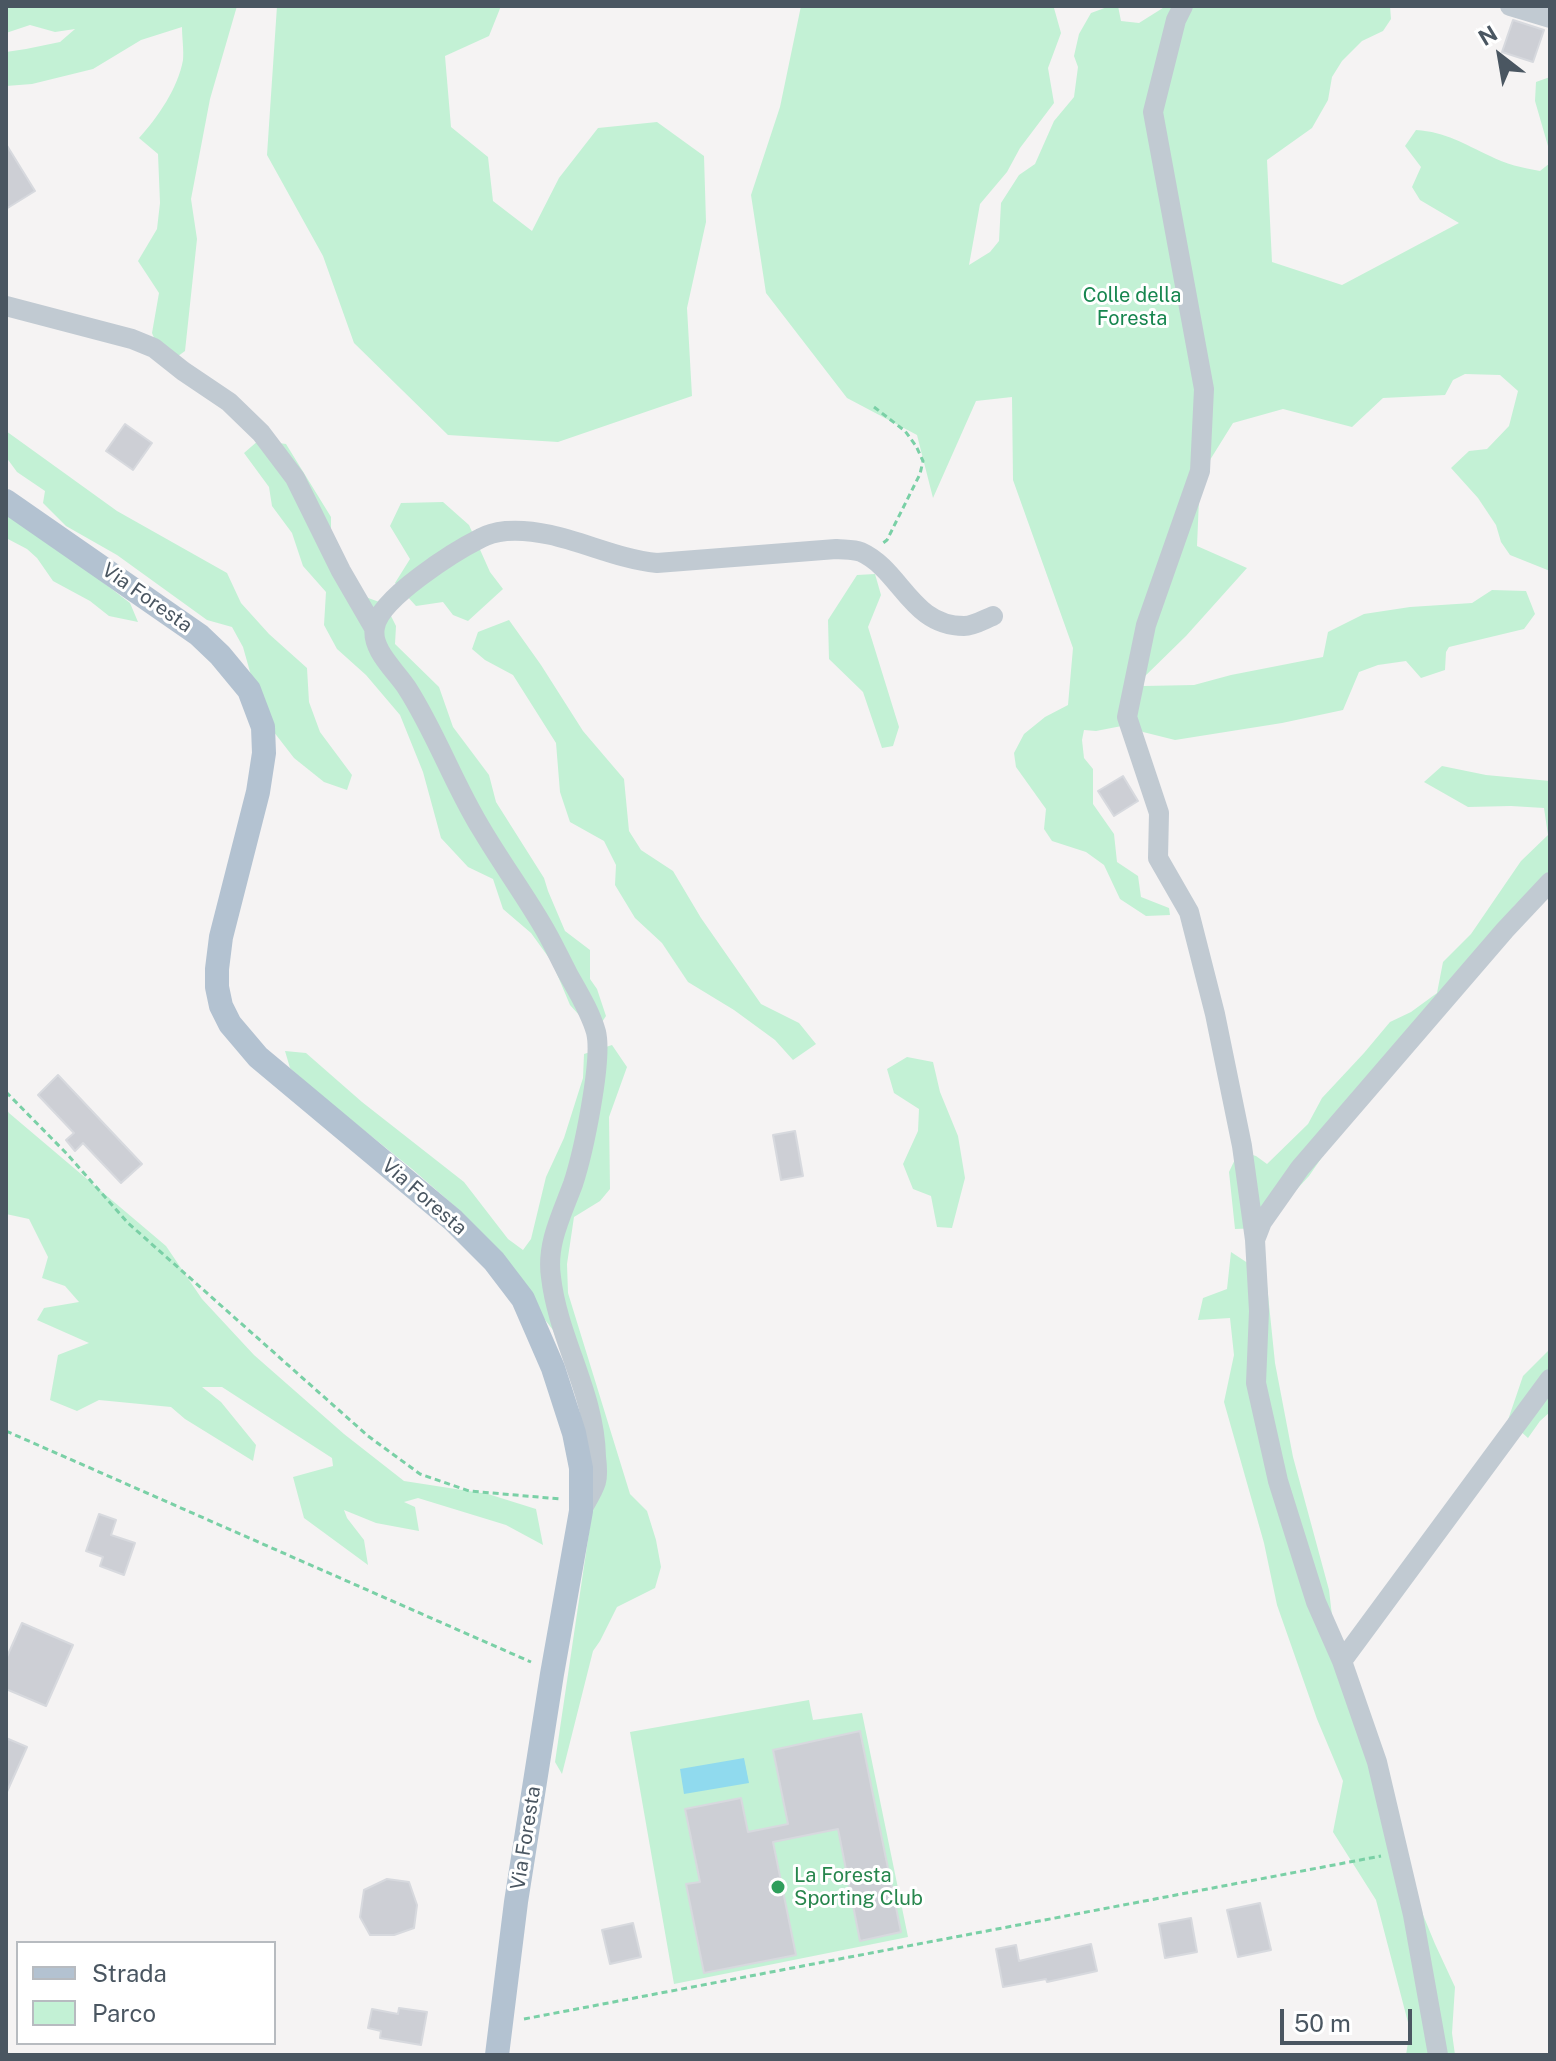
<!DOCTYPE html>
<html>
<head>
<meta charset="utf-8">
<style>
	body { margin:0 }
	#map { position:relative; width:1556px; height:2061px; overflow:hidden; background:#f5f3f3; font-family:"Public Sans",sans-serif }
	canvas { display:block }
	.frame { position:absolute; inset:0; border:8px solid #4a5661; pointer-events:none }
	.legend { position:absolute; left:16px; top:1941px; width:260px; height:104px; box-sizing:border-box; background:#fff; border:2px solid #b7bbc0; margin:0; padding:10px 14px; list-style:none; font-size:24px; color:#4a5661 }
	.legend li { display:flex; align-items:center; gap:16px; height:40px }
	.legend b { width:40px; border:2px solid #b7bbc0 }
	.north { position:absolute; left:1460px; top:16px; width:80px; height:80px; -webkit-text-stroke:6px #fff; paint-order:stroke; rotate:329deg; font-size:22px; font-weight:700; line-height:32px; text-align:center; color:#4a5661 }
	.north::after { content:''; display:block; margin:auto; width:28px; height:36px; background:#4a5661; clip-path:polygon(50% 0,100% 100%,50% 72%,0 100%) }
	.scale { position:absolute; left:1280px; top:2009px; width:132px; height:36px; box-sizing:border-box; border:4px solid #4a5661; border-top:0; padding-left:10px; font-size:24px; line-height:28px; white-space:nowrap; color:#4a5661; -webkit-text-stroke:6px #fff; paint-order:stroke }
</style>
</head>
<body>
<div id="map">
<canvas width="1556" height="2061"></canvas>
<div class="frame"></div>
<ul class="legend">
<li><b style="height:10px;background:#b3c2d1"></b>Strada</li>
<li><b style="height:22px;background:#c3f1d5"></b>Parco</li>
</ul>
<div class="north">N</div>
<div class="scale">50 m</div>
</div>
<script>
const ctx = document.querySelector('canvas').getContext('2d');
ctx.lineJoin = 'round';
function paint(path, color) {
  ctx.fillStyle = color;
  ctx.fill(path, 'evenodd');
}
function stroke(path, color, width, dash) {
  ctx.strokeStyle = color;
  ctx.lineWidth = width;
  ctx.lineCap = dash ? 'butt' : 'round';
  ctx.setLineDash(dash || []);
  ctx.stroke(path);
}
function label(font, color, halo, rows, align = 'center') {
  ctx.font = font + ' "Public Sans",sans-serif';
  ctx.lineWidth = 6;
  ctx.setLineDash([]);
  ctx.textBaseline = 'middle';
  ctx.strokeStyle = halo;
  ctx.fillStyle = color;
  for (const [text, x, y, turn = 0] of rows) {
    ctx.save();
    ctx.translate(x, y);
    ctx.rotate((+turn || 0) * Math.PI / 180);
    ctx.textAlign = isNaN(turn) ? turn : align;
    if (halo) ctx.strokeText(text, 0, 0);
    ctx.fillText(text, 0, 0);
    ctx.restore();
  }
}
const green = new Path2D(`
	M 6,6 L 237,6 L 210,99 L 191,199 L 197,239 L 185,351 L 174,359 L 162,357 L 152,333 L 159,293 L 138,261 L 157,229 L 160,203 L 158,154 L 139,138 C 158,117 178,88 183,60 C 184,50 182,38 182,27 L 141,40 L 93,69 L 32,84 L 6,86 L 6,52 L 26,49 L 60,42 L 75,29 L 55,32 L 30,25 L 6,33 Z
	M 277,6 L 501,6 L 489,36 L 445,56 L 451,127 L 488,157 L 493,201 L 532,231 L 559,178 L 598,128 L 657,122 L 704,156 L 706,222 L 687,308 L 692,396 L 558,442 L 448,435 L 354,343 L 323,256 L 267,155 Z
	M 801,6 L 1048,6 L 1054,8 L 1061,33 L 1048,68 L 1054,103 L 1020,148 L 1007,172 L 980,204 L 969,265 L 990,252 L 999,241 L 1001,203 L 1019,175 L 1035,164 L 1054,121 L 1074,97 L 1078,67 L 1074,56 L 1079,34 L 1091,13 L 1110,6 L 1118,6 L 1121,21 L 1139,23 L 1166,6 L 1390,6 L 1391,19 L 1383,31 L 1362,41 L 1342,61 L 1332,77 L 1328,100 L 1312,128 L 1267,160 L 1272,262 L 1342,285 L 1459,223 L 1420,200 L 1412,187 L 1421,167 L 1405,146 L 1416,130 C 1446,132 1464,144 1490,156 C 1505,164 1523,168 1540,171 L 1550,163 L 1550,571 L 1510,555 L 1501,542 L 1496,525 L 1478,498 L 1451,468 L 1469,451 L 1487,449 L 1509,426 L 1518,391 L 1500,375 L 1465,374 L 1453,380 L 1445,395 L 1383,398 L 1352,427 L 1283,409 L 1233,423 L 1200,476 L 1197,546 L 1247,568 L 1186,636 L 1139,682 L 1144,686 L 1194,685 L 1231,675 L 1323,657 L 1328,632 L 1364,614 L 1410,607 L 1472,603 L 1492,590 L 1526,591 L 1535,614 L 1524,629 L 1449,647 L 1446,652 L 1445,670 L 1421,678 L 1406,661 L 1378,665 L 1359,672 L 1343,710 L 1282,723 L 1175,740 L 1143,732 L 1132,724 L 1096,731 L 1084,730 L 1082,740 L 1084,758 L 1093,769 L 1093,804 L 1114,834 L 1117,862 L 1138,876 L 1141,897 L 1169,908 L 1170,915 L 1146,916 L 1120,899 L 1104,865 L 1086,852 L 1052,841 L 1044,829 L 1046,809 L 1016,767 L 1014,753 L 1024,734 L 1045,717 L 1068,705 L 1073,648 L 1013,480 L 1012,397 L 976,401 L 933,498 L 917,435 L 847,398 L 766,293 L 751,195 L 780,107 Z
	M 1550,77 L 1550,153 L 1535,101 L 1536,82 Z
	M 6,431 L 117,511 L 227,573 L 241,603 L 269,634 L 307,668 L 309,702 L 320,732 L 352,775 L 347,790 L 324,782 L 294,758 L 270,727 L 254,686 L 243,647 L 232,627 L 207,620 L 117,555 L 66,526 L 43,503 L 45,491 L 17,472 L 6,457 Z
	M 259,440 L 286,444 L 331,517 L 331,545 L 357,594 L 385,604 L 396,626 L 395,644 L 439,687 L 453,727 L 489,775 L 496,802 L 544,878 L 548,891 L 565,931 L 590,950 L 590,979 L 597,989 L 606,1016 L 602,1022 L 589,1026 L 570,1005 L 552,962 L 531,933 L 503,909 L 493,879 L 468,867 L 441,838 L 423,772 L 400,715 L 366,675 L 337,649 L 324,625 L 326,592 L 303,566 L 292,533 L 272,506 L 269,487 L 244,453 Z
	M 443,502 L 469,525 L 490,572 L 503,589 L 468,621 L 453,615 L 443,602 L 416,606 L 395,583 L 410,559 L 390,526 L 401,503 Z
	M 6,512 L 57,547 L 130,603 L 138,622 L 109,616 L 90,601 L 53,581 L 37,558 L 27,549 L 6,538 Z
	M 875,574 L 881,595 L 868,627 L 899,727 L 893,746 L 882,748 L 863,692 L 829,659 L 828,620 L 857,575 Z
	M 509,620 L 541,665 L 583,731 L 624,779 L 629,831 L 641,850 L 673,871 L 701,918 L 761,1004 L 799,1023 L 816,1044 L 793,1060 L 775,1040 L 734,1010 L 688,982 L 662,943 L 635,918 L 615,885 L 616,865 L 604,841 L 570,822 L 560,792 L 556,743 L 513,675 L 485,660 L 472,649 L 478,632 Z
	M 1442,766 L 1486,775 L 1550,781 L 1550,876 L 1514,906 L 1495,950 L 1358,1105 L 1309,1176 L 1261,1228 L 1235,1229 L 1229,1172 L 1239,1151 L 1256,1156 L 1267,1164 L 1308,1124 L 1322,1098 L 1364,1053 L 1390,1022 L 1411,1012 L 1437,993 L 1443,962 L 1471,934 L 1521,861 L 1548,835 L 1544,808 L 1511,806 L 1468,807 L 1424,782 Z
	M 612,1045 L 627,1067 L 609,1117 L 610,1189 L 600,1201 L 574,1217 L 567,1264 L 568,1293 L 630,1494 L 647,1511 L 656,1540 L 661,1567 L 655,1588 L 617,1607 L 600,1641 L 593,1651 L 562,1774 L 555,1762 L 591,1519 L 581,1403 L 553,1330 L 458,1209 L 412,1169 L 319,1094 L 290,1068 L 285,1051 L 306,1053 L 362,1102 L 464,1182 L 508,1239 L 523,1250 L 531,1239 L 546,1177 L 564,1138 L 583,1078 L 584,1054 Z
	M 907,1057 L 933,1062 L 940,1092 L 958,1136 L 965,1178 L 952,1228 L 937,1227 L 931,1196 L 913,1189 L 903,1164 L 918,1131 L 919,1109 L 894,1093 L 887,1069 Z
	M 6,1108 L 9,1113 L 166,1246 L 202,1299 L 254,1355 L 344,1434 L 404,1481 L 488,1494 L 536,1509 L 543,1545 L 506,1525 L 418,1498 L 404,1502 L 415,1507 L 419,1531 L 376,1523 L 344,1510 L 347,1518 L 364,1540 L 368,1565 L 304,1518 L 293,1477 L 333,1466 L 332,1458 L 222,1387 L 202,1387 L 221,1402 L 256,1445 L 253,1461 L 185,1419 L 171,1407 L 99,1400 L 77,1411 L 50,1400 L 58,1355 L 89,1343 L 37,1320 L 44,1308 L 79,1302 L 65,1286 L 42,1278 L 48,1257 L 29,1219 L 6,1214 Z
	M 1231,1252 L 1266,1275 L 1275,1363 L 1293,1457 L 1329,1590 L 1335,1641 L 1412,1888 L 1435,1944 L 1455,1987 L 1452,2033 L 1455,2055 L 1406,2055 L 1410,2030 L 1376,1900 L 1333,1832 L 1343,1781 L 1317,1719 L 1277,1605 L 1264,1543 L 1224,1402 L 1234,1355 L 1230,1318 L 1198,1320 L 1203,1298 L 1227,1289 Z
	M 1550,1349 L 1550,1412 L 1540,1421 L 1528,1438 L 1508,1420 L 1523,1376 Z
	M 809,1700 L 813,1720 L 862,1713 L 908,1937 L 674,1984 L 630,1732 Z`);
const water = new Path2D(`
	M 744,1758 L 749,1783 L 684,1794 L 680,1769 Z`);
const building = new Path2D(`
	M 1513,20 L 1544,30 L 1533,62 L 1502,52 Z
	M 6,144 L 35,191 L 6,209 Z
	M 125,424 L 152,443 L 133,470 L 106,451 Z
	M 1123,776 L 1138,801 L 1114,816 L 1098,791 Z
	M 58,1075 L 142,1164 L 121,1183 L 83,1143 L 75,1151 L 66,1140 L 74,1133 L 38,1095 Z
	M 795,1131 L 803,1176 L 781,1180 L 773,1135 Z
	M 99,1514 L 116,1520 L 111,1535 L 135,1543 L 124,1575 L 100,1566 L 103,1557 L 86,1551 Z
	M 22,1623 L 73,1645 L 46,1706 L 6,1689 L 6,1659 Z
	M 860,1731 L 901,1932 L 860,1941 L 838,1829 L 773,1842 L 796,1955 L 704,1973 L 686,1884 L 700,1882 L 685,1809 L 741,1798 L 748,1832 L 788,1824 L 773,1750 Z
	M 6,1738 L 27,1747 L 6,1794 Z
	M 387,1879 L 409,1882 L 417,1905 L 414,1928 L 394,1935 L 370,1935 L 360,1917 L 364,1890 Z
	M 1260,1903 L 1271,1950 L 1238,1957 L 1227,1910 Z
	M 1191,1918 L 1197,1952 L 1165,1958 L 1159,1924 Z
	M 633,1923 L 641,1957 L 610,1964 L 602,1930 Z
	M 1091,1944 L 1097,1971 L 1047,1982 L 1046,1979 L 1003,1987 L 996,1949 L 1016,1945 L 1019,1961 Z
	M 399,2008 L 427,2012 L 421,2045 L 380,2038 L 381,2031 L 368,2028 L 372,2009 L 398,2014 Z`);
const path = new Path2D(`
	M 874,407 L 905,431 L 916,446 L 923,461 L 920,474 L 887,540 L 883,543
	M 6,1092 L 67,1154 L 128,1223 L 368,1436 L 420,1474 L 469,1491 L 561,1499
	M 6,1431 L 531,1662
	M 524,2019 L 1381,1856`);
const minor = new Path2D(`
	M 1183,6 L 1176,20 L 1153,112 L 1204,389 L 1200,471 L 1146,625 L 1127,717 L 1159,813 L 1158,858 L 1189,912 L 1215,1014 L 1242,1146 L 1255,1240 L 1259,1311 L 1256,1383 L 1278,1481 L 1316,1602 L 1342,1661 L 1377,1762 L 1413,1915 L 1438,2055
	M 1510,6 L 1550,18
	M 6,306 L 132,339 L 154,348 L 183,371 L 229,402 L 261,433 L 295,478 L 341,571 L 374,628
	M 1255,1240 L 1262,1222 L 1300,1168 L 1505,930 L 1550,882
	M 581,1511 C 586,1502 593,1492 596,1482 C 598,1475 597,1465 596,1457 C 595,1393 558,1339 551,1277 C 546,1244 562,1214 573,1184 C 583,1154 603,1060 596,1032 C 590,1011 578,992 568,974 C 559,957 551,939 541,923 C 522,891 501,862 482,830 C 454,785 436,733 407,688 C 396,671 370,649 375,627 C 380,598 455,551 481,538 C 488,534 498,532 506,531 C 558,527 606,558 657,563 L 836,549 C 844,550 853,549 861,552 C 901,570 911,626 964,626 C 974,626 985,619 993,616
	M 1342,1661 L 1550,1379`);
const major = new Path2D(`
	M 6,501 L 199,635 L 220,655 L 249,690 L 263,727 L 264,753 L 258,792 L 221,937 L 217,969 L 217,987 L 221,1006 L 230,1024 L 258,1057 L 453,1220 L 494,1261 L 523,1299 L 553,1368 L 574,1433 L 581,1468 L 581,1511 L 552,1674 L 516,1902 L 497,2055`);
const markers = [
	[778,1887,8,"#2e9e5b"]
];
const parkNames = [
	["Colle della",1132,296],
	["Foresta",1132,319]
];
const streetNames = [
	["Via Foresta",147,598,35],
	["Via Foresta",424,1197,41],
	["Via Foresta",526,1838,-81]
];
const leisureNames = [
	["La Foresta",794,1876],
	["Sporting Club",794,1899]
];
paint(green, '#c3f1d5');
paint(water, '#90daee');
paint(building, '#cdcfd5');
stroke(building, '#d7d9de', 2);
stroke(path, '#7ad0a6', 3, [6, 4]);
stroke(minor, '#c1cad2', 20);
stroke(major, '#b3c2d1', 24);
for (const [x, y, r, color] of markers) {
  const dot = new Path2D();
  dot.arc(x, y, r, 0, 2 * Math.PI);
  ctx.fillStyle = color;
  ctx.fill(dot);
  stroke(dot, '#fff', 3);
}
label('20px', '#17864f', '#fff', parkNames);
label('20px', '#4a5661', '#fff', streetNames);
label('20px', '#27864d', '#fff', leisureNames, 'left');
</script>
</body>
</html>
